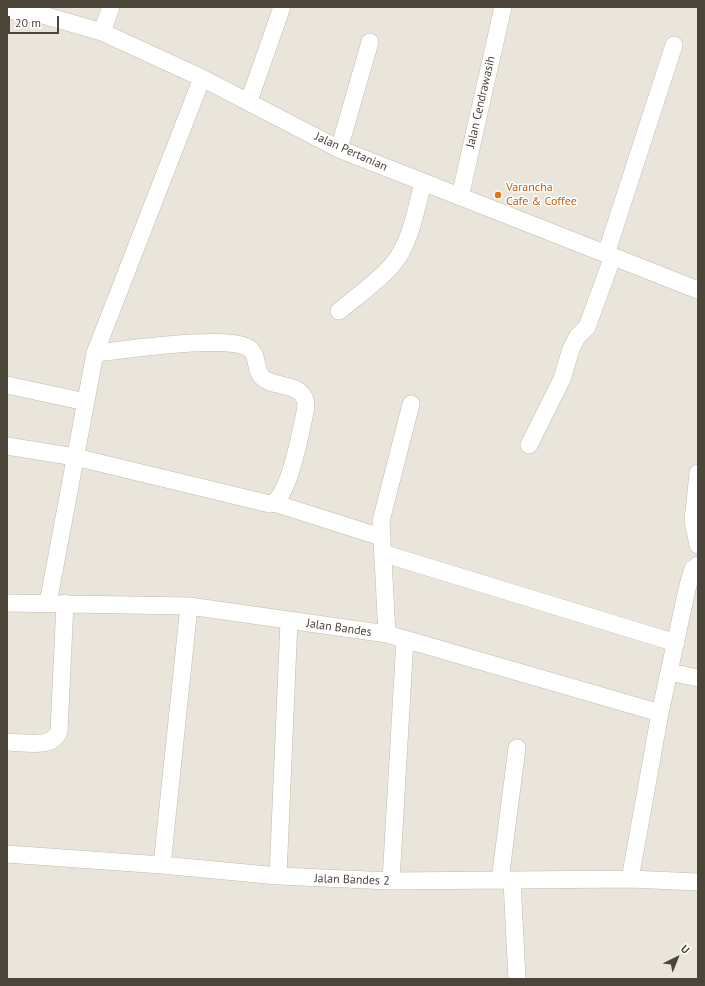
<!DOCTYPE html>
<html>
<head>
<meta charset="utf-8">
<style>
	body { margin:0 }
	#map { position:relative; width:705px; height:986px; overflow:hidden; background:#f6f3ec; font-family:"PT Sans",sans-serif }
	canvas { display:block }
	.frame { position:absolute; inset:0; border:8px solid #4b4439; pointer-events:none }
	.north { position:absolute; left:657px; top:938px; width:40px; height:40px; -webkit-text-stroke:3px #fff; paint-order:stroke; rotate:43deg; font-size:11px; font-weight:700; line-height:16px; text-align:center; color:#4b4439 }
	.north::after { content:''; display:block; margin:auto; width:14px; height:18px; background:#4b4439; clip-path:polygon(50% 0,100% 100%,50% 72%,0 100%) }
	.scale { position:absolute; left:8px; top:16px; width:51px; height:18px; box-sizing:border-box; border:2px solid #4b4439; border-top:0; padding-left:5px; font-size:12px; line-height:14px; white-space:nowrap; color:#4b4439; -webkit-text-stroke:3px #fff; paint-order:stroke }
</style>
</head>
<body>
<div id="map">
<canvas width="705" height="986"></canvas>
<div class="frame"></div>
<div class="north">U</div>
<div class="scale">20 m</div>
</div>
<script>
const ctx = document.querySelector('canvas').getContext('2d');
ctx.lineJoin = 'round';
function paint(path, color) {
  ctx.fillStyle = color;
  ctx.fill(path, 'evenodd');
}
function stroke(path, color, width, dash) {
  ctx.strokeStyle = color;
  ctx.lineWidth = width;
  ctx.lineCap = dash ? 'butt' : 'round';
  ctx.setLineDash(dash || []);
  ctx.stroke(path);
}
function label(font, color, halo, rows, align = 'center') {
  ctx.font = font + ' "PT Sans",sans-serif';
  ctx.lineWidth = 3;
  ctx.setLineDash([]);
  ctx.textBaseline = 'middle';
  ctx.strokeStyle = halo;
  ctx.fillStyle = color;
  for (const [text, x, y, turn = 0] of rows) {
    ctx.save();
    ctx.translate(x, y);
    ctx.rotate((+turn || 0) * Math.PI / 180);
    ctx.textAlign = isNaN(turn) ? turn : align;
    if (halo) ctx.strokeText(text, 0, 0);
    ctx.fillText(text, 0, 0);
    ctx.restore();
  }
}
const residential = new Path2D(`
	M 7,7 L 698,7 L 698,979 L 7,979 Z`);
const street = new Path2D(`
	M 7,10 L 43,15 L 102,32 L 202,78 L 339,149 L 698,290
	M 102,32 L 111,7
	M 249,101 L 282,7
	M 339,149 L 370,42
	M 460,197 L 503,7
	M 606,254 L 674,45
	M 339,311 C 357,296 378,282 393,264 C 411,242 416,209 423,183
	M 7,385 L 86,402
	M 529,445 L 562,379 L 571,349 L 577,337 L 587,327 L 613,256
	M 7,446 L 75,457 L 270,504 C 289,502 302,425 306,407 C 306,384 283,388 268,381 C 251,374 262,355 247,347 C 222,335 127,350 95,353
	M 698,473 L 693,521 L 698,545
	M 274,503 L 381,537
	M 382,553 L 676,643
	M 7,603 L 189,606 L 387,634 L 660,713
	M 48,603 L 95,353 L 202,78
	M 387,634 L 381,521 L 411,404
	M 669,672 L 698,678
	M 7,742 C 24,742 52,750 59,731 L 65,603
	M 7,854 L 162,865 L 278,876 L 391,881 L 630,879 L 698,882
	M 162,865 L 189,606
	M 278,876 L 289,621
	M 630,879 L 660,713 L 688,585 L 693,569 L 698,565
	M 500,880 L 517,748
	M 391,881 L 405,639
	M 512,881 L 517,979`);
const markers = [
	[498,195,4,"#e8710a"]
];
const streetNames = [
	["Jalan Cendrawasih",481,102,-77],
	["Jalan Pertanian",351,152,24],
	["Jalan Bandes",339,628,8],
	["Jalan Bandes 2",352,880,2]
];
const foodNames = [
	["Varancha",506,188],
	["Cafe & Coffee",506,202]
];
paint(residential, '#eae5da');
stroke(street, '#c2bbae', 18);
stroke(street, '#fff', 17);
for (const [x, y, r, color] of markers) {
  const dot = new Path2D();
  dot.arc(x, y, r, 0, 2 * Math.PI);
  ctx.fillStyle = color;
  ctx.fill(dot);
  stroke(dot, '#fff', 1.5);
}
label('12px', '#4b4439', '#fff', streetNames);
label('12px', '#c56008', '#fff', foodNames, 'left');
</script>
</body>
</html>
